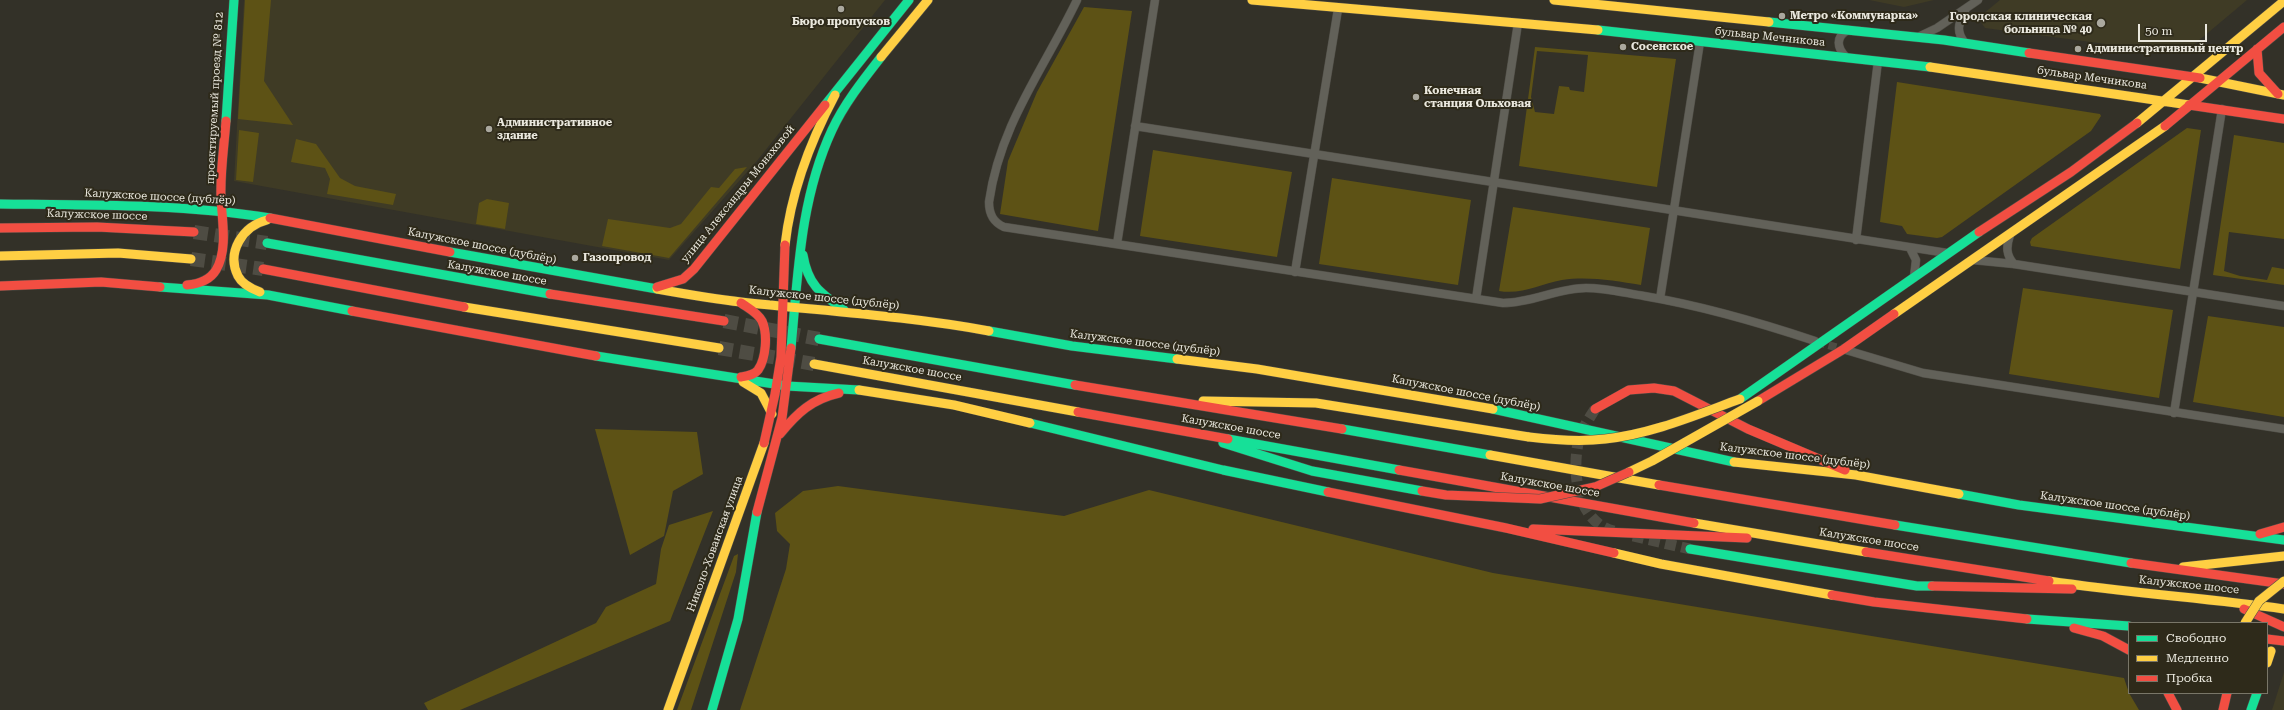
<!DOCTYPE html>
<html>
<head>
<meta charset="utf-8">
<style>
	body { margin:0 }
	#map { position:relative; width:2284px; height:710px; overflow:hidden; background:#333128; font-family:"Roboto Serif",serif }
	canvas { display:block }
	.legend { position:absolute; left:2128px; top:622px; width:140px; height:72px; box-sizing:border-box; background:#2e2a1a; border:1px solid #797668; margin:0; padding:5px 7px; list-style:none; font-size:12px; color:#eae8de }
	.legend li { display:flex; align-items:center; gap:8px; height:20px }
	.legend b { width:20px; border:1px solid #797668 }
	.scale { position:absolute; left:2138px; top:24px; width:69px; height:18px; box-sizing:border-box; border:2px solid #eae8de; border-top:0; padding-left:5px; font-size:12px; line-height:14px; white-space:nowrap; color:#eae8de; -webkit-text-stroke:3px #2e2a1a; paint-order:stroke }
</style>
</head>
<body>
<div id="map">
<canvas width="2284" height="710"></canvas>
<ul class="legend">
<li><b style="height:5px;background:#16e098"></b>Свободно</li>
<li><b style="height:5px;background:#ffcf43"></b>Медленно</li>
<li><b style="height:5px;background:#f24e42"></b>Пробка</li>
</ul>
<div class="scale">50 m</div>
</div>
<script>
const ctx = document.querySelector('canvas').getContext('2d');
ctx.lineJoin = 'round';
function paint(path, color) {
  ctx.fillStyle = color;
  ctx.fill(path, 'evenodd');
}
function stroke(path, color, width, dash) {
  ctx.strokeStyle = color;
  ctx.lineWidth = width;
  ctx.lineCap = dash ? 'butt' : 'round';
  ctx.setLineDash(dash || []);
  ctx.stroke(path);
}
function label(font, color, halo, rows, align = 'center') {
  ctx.font = font + ' "Roboto Serif",serif';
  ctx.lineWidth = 4;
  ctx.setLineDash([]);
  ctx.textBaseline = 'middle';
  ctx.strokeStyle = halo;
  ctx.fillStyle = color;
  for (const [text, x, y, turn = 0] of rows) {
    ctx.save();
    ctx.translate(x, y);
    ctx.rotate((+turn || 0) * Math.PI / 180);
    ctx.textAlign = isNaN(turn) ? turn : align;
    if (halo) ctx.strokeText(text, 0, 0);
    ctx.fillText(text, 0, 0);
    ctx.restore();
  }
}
const built = new Path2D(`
	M 244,0 L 885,0 L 756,162 L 669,260 L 234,181 Z
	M 1869,0 L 1934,0 L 1904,7 Z
	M 2000,0 L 2247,0 L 2191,47 L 2174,53 L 1985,28 L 1978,18 Z
	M 2284,672 L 2284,710 L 2272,710 Z`);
const green = new Path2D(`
	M 245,0 L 271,0 L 264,81 L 293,125 L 238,119 Z
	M 1084,7 L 1132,11 L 1098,231 L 1000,214 L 1008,161 L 1037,92 Z
	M 1535,47 L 1676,59 L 1657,187 L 1519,166 ZM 1537,51 L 1588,55 L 1584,92 L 1570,90 L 1569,87 L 1559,86 L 1554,114 L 1535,112 L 1531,97 Z
	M 1897,82 L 2100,114 L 2101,116 L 2091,131 L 1942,237 L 1937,238 L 1907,234 L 1902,226 L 1880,222 Z
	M 2187,128 L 2201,130 L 2180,269 L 2031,246 L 2030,242 L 2032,238 Z
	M 239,130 L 259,133 L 253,182 L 236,180 Z
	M 2234,135 L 2284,143 L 2284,239 L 2229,232 L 2224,271 L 2240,276 L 2267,280 L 2272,267 L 2284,269 L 2284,285 L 2213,275 Z
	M 296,139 L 316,144 L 340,178 L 355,186 L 396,194 L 393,205 L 327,194 L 330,179 L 325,168 L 291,162 Z
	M 1153,150 L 1292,172 L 1277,257 L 1140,236 Z
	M 747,167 L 669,258 L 602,246 L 608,219 L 670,228 L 681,224 L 711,187 L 719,188 L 735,169 Z
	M 1332,178 L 1471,200 L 1458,285 L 1319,264 Z
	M 487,199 L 509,203 L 505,229 L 476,224 L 479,203 Z
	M 1513,207 L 1650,228 L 1641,285 C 1615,281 1589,276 1562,280 C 1540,284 1522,295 1499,291 Z
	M 2023,288 L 2173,310 L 2159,398 L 2009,374 Z
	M 2208,316 L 2284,327 L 2284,417 L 2193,402 Z
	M 595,429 L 697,432 L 703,474 L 673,491 L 664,536 L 630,555 Z
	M 838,486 L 1064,516 L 1149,490 L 1493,573 L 2124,678 L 2129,693 L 2139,710 L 740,710 L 786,569 L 790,544 L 777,531 L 775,513 L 803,491 Z
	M 713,511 L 670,621 L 460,710 L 428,710 L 424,703 L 596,623 L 606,607 L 656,584 L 661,549 L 669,525 Z
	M 738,554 L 736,572 L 691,710 L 677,710 L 734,556 Z`);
const streetTunnel = new Path2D(`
	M 1817,342 L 1846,350`);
const secondaryTunnel = new Path2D(`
	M 1595,409 C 1589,419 1582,428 1579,439 C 1571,471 1577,522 1614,531
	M 1633,536 L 1690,549`);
const highwayTunnel = new Path2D(`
	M 194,232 L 267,243
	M 191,259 L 263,269
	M 724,321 L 819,339
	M 719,348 L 814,364`);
const street = new Path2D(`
	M 1077,0 C 1044,69 1000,124 989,202 C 989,214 993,222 1004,227 L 1503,303 C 1532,303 1558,288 1586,288 C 1606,288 1625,293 1644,296 C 1703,306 1758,322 1815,341
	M 1965,11 C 1958,24 1956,32 1965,43
	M 1918,37 L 1937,28 L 1978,0
	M 1846,57 C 1837,48 1835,37 1848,30
	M 1135,126 L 1947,253
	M 2010,235 C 2006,247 2006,255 2014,264
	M 1856,240 L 1878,61
	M 1117,244 L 1155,0
	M 1910,248 L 1916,260 L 1914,277
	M 1973,260 L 2014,264 L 2284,306
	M 1295,272 L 1338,9
	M 1476,299 L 1518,23
	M 1660,299 L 1700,42
	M 1846,350 L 1923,373 L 2284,429
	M 2174,413 L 2222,109`);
const fast = new Path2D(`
	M 1769,22 L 1944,40 L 2029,53
	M 1598,30 L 1930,67
	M 825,105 L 909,0
	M 226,121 L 234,0
	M 0,204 C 90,205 182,204 270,218
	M 267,243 L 550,294
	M 450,252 L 657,289
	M 803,255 C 808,285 820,293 844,310
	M 160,287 L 268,295 L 352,311
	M 989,331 L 1072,346 L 1177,359
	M 819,339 L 1075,385
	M 791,348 C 798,274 800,199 832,130 C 844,104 863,80 881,57
	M 596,356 L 787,386 L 859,390
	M 1740,399 L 1979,232
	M 1493,409 L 1734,462
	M 1030,423 L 1223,470 L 1328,492
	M 1342,429 L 1490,455
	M 1228,439 L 1399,470
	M 1223,443 L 1312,471 L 1422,491
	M 1959,494 L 2019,505 L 2284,540
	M 1895,525 L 2131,563
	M 1690,549 L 1917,586 L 1932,586
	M 2027,619 L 2129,626
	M 712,710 L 738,619 L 757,512
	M 2251,710 L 2257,693`);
const slow = new Path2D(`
	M 1252,0 L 1598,30
	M 1554,0 L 1769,22
	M 881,57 L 928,0
	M 1930,67 L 2189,105
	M 2200,78 L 2284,95
	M 2137,123 L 2284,1
	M 785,245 C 791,192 810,142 835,95
	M 0,256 L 118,253 L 191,259
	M 657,289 C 685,294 713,299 741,302 C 824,311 907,316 989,331
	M 260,292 C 252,289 242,284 238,276 C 226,252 243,226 267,220
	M 464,307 L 719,348
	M 1894,314 L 2165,126
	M 1177,359 L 1257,369 L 1493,409
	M 814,364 L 1078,412
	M 743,382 L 761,393 L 772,414
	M 859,390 L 954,405 L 1030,423
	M 1203,401 L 1316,403 L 1529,437
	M 1490,455 L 1659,485
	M 1734,462 L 1856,475 L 1959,494
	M 1694,523 L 1866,552
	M 1614,553 L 1661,564 L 1832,595
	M 2183,567 L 2284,556
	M 2049,581 C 2127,593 2206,598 2284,609
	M 2267,663 L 2271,651
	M 668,710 L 764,443`);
const jam = new Path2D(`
	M 2257,49 L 2259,73 L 2278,94
	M 2029,53 L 2200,78
	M 2189,105 L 2284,119
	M 2165,126 L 2284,27
	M 270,218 L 450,252
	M 0,228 L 97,227 L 194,232
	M 1979,232 L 2071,172 L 2137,123
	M 263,269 L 464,307
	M 187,285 C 198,284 210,280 216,270 C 228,250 222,220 221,198 C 220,173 224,147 226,121
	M 0,286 L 101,282 L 160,287
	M 657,287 L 683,279 L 694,269 L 825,105
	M 550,294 L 724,321
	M 741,303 C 748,308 758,313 762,321 C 768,334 766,359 758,370 C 754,375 747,376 741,377
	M 352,311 L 596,356
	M 1075,385 L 1342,429
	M 1758,401 L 1844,349 L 1894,314
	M 1595,409 L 1629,390 L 1654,388 L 1674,391 L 1748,429 L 1845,470
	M 1078,412 L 1228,439
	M 780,434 C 797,413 812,399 839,393
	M 764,443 L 775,394 L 781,357 L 785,245
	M 1399,470 L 1694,523
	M 1659,485 L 1895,525
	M 1328,492 L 1506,528 L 1614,553
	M 757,512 L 782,418 L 791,348
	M 1533,529 L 1747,538
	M 2260,534 L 2284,527
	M 1866,552 L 2049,581
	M 2131,563 L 2284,584
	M 1932,586 L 2072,589
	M 1832,595 L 1874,602 L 2027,619
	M 2244,609 L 2284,627
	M 2074,628 L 2103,636 L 2129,650
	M 2267,639 L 2284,641
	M 2168,693 L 2177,710
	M 2223,710 L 2227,693`);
const slowBridge = new Path2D(`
	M 1529,437 C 1554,440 1580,442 1605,439 C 1652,434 1696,415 1740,399
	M 1629,472 L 1652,461 L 1758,401
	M 2245,623 L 2259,601 L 2284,581`);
const jamBridge = new Path2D(`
	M 1422,491 L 1446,495 L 1540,499 L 1595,487 L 1629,472`);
const markers = [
	[841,9,4,"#aaa89e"],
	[1782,16,4,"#aaa89e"],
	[2101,23,5,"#aaa89e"],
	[1623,47,4,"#aaa89e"],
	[2078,49,4,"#aaa89e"],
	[1416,97,4,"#aaa89e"],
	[489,129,4,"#aaa89e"],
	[575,258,4,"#aaa89e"]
];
const poiNames = [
	["Метро «Коммунарка»",1790,16],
	["Городская клиническая",2092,17,"right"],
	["больница № 40",2092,30,"right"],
	["Бюро пропусков",841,22,"center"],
	["Сосенское",1631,47],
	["Административный центр",2086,49],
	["Конечная",1424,91],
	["станция Ольховая",1424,104],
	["Административное",497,123],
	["здание",497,136],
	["Газопровод",583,258]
];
const streetNames = [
	["бульвар Мечникова",1770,37,6],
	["бульвар Мечникова",2092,78,8],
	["проектируемый проезд № 812",215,98,-87],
	["улица Александры Монаховой",738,194,-51],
	["Калужское шоссе (дублёр)",160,197,3],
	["Калужское шоссе",97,215,2],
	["Калужское шоссе (дублёр)",482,246,11],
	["Калужское шоссе",497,273,10],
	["Калужское шоссе (дублёр)",824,298,6],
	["Калужское шоссе (дублёр)",1145,343,7],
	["Калужское шоссе",912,369,10],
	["Калужское шоссе (дублёр)",1466,393,11],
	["Калужское шоссе",1231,427,10],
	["Калужское шоссе (дублёр)",1795,456,7],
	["Калужское шоссе",1550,485,10],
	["Калужское шоссе (дублёр)",2115,506,8],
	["Калужское шоссе",1869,540,9],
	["Николо-Хованская улица",715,544,-70],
	["Калужское шоссе",2189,585,6]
];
paint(built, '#3f3b25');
paint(green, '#5d5215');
stroke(streetTunnel, '#4e4c43', 8, [8, 4]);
stroke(secondaryTunnel, '#4e4c43', 11, [11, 5.5]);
stroke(highwayTunnel, '#4e4c43', 14, [14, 7]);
stroke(street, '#504e47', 9);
stroke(fast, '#504e47', 10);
stroke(slow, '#504e47', 10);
stroke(jam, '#504e47', 10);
stroke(street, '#626159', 8);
stroke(fast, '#16e098', 9);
stroke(slow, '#ffcf43', 9);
stroke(jam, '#f24e42', 9);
stroke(slowBridge, '#504e47', 10, []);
stroke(jamBridge, '#504e47', 10, []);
stroke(slowBridge, '#ffcf43', 9);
stroke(jamBridge, '#f24e42', 9);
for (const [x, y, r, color] of markers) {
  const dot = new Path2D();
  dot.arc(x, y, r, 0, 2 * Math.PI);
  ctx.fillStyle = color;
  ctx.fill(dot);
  stroke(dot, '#2e2a1a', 1.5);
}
label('bold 11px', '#eae8de', '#2e2a1a', poiNames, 'left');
label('11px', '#eae8de', '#2e2a1a', streetNames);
</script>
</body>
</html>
